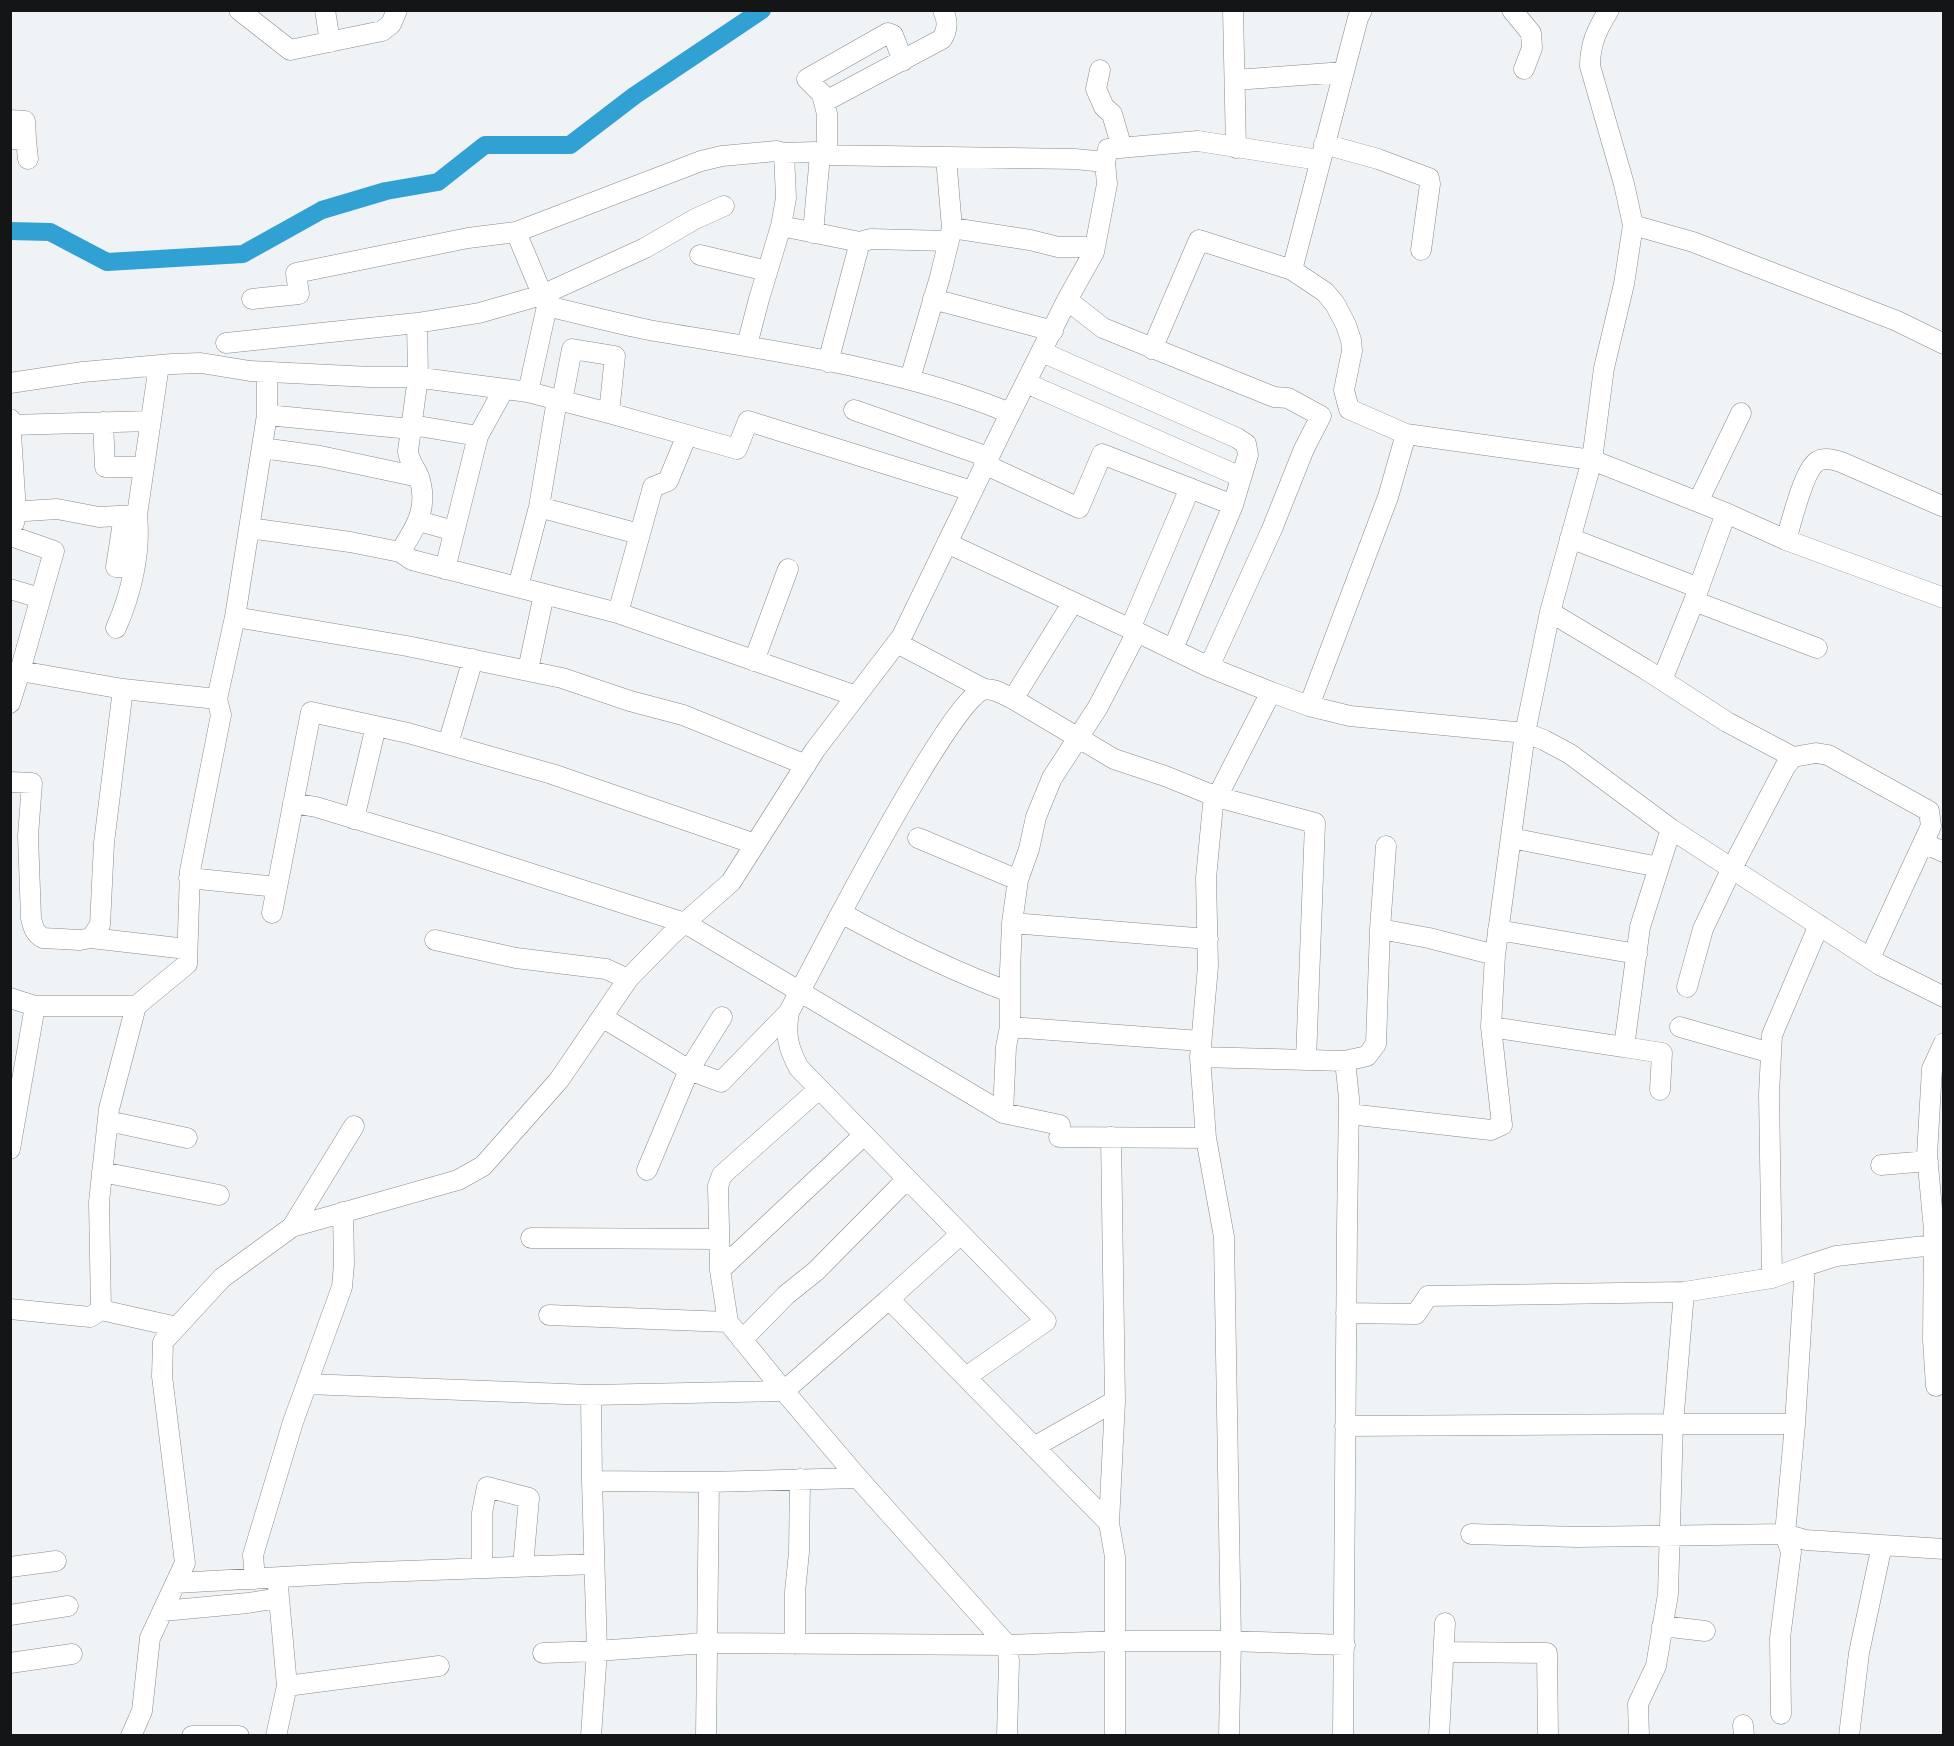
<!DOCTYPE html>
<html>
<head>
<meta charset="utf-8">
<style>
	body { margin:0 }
	#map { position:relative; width:1954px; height:1746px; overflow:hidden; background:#f0f3f5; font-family:"Titillium Web",sans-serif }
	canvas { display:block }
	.frame { position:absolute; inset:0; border:12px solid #141516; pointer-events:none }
</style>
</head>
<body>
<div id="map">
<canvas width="1954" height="1746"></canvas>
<div class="frame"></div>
</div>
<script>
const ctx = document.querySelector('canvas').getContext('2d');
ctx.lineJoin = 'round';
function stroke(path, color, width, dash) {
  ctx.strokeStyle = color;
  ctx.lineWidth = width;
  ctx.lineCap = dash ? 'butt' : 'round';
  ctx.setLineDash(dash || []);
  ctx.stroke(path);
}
const canal = new Path2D(`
	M 10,231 L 50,232 L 107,262 L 243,254 L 322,210 L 386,191 L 438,182 L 485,145 L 570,145 L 634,96 L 762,10`);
const minor = new Path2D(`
	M 239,10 L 290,50 L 382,31 L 391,24 L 397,10
	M 325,10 L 330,42
	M 1233,10 L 1236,148
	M 1512,10 L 1531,33 L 1532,48 L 1524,69
	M 903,61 L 893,35 L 888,33 L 807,79 L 822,94 L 827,114 L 827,146 L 820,155 L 1075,159 L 1105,162
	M 1100,70 L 1096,89 L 1104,107 L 1112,114 L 1122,148
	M 1235,80 L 1344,72
	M 824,102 L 942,39 C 948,29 948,21 943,10
	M 10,120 L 25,121 L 26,140 L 10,139
	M 26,140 L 28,159
	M 1324,144 L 1378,159 L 1429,178 L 1430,184 L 1421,250
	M 784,153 L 815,152 L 820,155 L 813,233
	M 1633,225 L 1693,242 L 1897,321 L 1944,344
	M 781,226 L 860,242 L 828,362
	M 952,228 L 1030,240 L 1058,247 L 1095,247
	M 516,232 L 701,161 L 722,156 L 777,151 L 784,153 L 786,198 L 781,226 L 759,299 L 747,345
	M 860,242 L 871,239 L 948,241
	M 700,255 L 767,271
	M 1292,270 L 1325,292 L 1335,304 L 1346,325 L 1351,340 L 1352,351 L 1344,390 L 1349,409 L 1406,434 L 1592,460 L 1604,368 L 1624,284 L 1633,225 L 1624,184 L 1590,66 C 1590,44 1597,29 1609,10
	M 252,299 L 299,294 L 296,273 L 468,238 L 516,232 L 547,306 C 581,314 615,323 649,330 C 770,351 896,366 1010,413
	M 933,299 L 1053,331
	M 1067,300 L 1103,328 L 1274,397 L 1288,398 L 1321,416 L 1304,449 L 1272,529 L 1209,667
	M 226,343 L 417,323 L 479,313 L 542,295 L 645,248 L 695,219 L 724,206
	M 1152,349 L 1199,240 L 1292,270 L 1358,18 L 1362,10
	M 1042,352 L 1237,438 L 1246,444 L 1248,455 L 1233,505 L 1173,649
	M 910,379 L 940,277 L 952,228 L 946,157
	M 10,383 L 83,372 L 172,364 L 201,363 L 250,371 L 370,377 L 414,377 L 528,392 L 609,413 L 737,449 L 748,421 L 972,491
	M 1026,383 L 1241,477
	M 528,392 L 547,306
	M 562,401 L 572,349 L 615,356 L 609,413
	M 854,410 L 988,457
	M 267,415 L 411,429
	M 10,419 L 16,511 L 14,523
	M 103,422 L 105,467 L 144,467
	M 11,425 L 151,421
	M 412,425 L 478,436
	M 262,448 L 320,456 L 419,477
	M 984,464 L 1079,508 L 1102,454 L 1233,505
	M 1698,502 L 1741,413
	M 539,507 L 639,534
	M 10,512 L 57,509 L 99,517 L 137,515 L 159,365
	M 124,516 L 116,567 L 133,568
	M 419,521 L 454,531
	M 249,528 L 350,542 L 400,552 L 412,560 L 618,613 L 856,696
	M 11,536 L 54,551 L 20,671
	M 1570,538 L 1699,588
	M 1786,540 C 1791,524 1804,468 1818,461 C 1825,457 1834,460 1841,462 L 1942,506
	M 947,543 L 1137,632
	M 400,552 C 416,527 429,508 419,477 C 415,467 409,462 408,451 L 418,377 L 417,323
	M 445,569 L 478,436 L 504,389
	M 518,587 L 539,507 L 557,400
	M 10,589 L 40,598
	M 1694,601 L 1726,513 L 1786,540 L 1944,598
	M 1073,602 L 1013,699 L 1114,759 L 1165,776 L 1217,797 L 1315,823 L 1306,1060
	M 1550,612 L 1592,460 L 1726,513
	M 618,613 L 653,487 L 668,481 L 687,435
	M 235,617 L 267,415 L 267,372
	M 116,628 C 131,594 141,553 137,515
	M 1130,629 L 1190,488
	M 897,643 L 984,689
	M 754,661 L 788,569
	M 528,670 L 544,594
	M 1662,680 L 1694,601 L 1817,648
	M 1271,692 L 1309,706 L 1350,716 L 1525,733 L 1550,612 L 1645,669 L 1727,722 L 1793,757
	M 217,699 L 235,617 L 407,646 L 562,678 L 630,701 L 683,715 L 806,765
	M 10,703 L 20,671 L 123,689
	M 1309,706 L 1388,497 L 1406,434
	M 448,744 L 473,659
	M 10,782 L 32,783 L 28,836 L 31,918 C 33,927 35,934 43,938 L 80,940 L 91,938 L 100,925 L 104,843 L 123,689 L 217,699 L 221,715 L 190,871 L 187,964 L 136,1006
	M 293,803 L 316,807 L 439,844 L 685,923 L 1003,1113 L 1060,1125
	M 354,819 L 376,726
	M 1671,829 L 1640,927 L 1624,1047 L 1491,1027 L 1495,955 L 1525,733 L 1544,740 L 1570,754 L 1671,829 L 1880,965 L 1944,997
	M 918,838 L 1018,880
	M 1511,838 L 1659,867
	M 1923,843 L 1944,852
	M 189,878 L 277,887
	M 272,913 L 311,712 L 408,733 L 552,774 L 755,844
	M 1012,923 L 1208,939
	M 1380,929 L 1386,846
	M 1498,930 L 1637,954
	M 91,938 L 187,949
	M 435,940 L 516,958 L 606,969 L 628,979
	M 1687,987 L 1703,929 L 1732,868 L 1785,767 L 1793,757 L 1816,753 L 1828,755 L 1929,811 L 1931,826 L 1870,958
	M 1010,992 C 951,971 896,943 841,913 C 859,880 956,697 983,690 C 993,687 1004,695 1013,699
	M 10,998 L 35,1006 L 10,1149
	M 35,1006 L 136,1006 L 109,1109 L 99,1202 L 101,1310 L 177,1327
	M 789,1012 C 785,1035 788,1048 799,1068 L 1046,1321 L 966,1377
	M 602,1017 L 689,1070 L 721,1082 L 789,1012 L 841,913
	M 1680,1027 L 1771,1053
	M 1624,1047 L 1662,1053 L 1660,1090
	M 1200,1057 L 1345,1061 L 1349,1098 L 1347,1228 L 1343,1736
	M 1345,1061 L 1367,1056 L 1376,1044 L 1380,929 L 1429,938 L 1495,955
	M 1003,1113 L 1006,1047 L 1010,1027
	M 1349,1114 L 1491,1130 L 1502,1125 L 1491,1027
	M 108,1121 L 187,1138
	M 864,1135 L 720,1270 L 728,1322 L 784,1391 L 889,1299 L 1109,1523 L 1115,1557 L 1115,1736
	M 1059,1137 L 1206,1138
	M 1111,1137 L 1115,1401
	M 1881,1165 L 1928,1161
	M 647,1170 L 689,1070 L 722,1017
	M 102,1172 L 219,1195
	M 292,1227 L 354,1126
	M 1934,1230 L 1927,1155 L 1932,1069 L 1944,1043
	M 531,1238 L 719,1239
	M 1805,1266 L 1836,1256 L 1934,1245
	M 720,1270 L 718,1186 L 722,1175 L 819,1089
	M 1772,1278 L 1769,1094 L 1772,1035 L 1819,925
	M 889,1299 L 961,1234
	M 10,1309 L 90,1317 L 101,1310
	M 1346,1313 L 1416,1314 L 1428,1296 L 1684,1292 L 1673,1424 L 1795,1424
	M 549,1315 L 728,1322
	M 742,1340 L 786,1295 L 816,1271 L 907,1179
	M 307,1384 L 591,1395 L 784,1391 L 858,1478 L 709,1482
	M 1936,1386 L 1933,1340 L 1934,1230 L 1944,1228
	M 591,1395 L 592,1481
	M 1345,1426 L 1673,1424 L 1668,1594 L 1656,1666 L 1638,1704 L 1639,1736
	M 1034,1447 L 1115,1401 L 1109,1523
	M 858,1478 L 1007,1645 L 1009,1661 L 1007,1736
	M 1471,1534 L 1577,1537 L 1785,1534 L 1795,1424 L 1805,1266 L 1772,1278 L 1684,1292
	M 10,1567 L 56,1561
	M 482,1568 L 482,1513 L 487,1487 L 529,1498 L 523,1566
	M 255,1579 L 253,1555 L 293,1422 L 342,1287 L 344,1264 L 343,1212
	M 176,1583 L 352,1573 L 594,1564
	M 163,1611 L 248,1603 L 279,1598 L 278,1586
	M 10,1615 L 68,1606
	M 1662,1626 L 1705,1631
	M 795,1644 L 795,1592 L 799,1552 L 800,1479
	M 1444,1652 L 1547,1653 L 1548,1736
	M 543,1653 L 597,1651 L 592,1481 L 709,1482 L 706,1736
	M 10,1663 L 72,1654
	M 287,1686 L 439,1666
	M 1781,1714 L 1780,1638 L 1791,1552 L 1785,1534 L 1806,1540 L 1882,1545
	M 1743,1725 L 1744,1736
	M 131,1736 L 142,1711 L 150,1638 L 185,1563 L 162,1376 L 163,1342 L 222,1278 L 292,1227 L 458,1180 L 483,1166 L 559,1080 L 628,979 L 671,935 L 731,882 L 815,750 L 902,636 L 1003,428 L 1067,300 L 1094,252 L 1107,184 L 1105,162 L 1108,149 L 1198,141 L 1319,160
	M 192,1736 L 239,1736
	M 276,1736 L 287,1686 L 279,1598
	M 591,1736 L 597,1651 L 706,1643 L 1007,1645 L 1116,1641 L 1231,1641 L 1224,1237 L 1206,1138 L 1200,1057 L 1208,966 L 1206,878 L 1213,805 L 1271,692 L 1209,667 L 1137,632 L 1098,707 L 1052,778 L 1036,817 L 1029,849 L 1018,880 L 1012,923 L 1010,971 L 1010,1027 L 1201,1041
	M 1229,1736 L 1231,1641 L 1345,1645
	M 1439,1736 L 1445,1623
	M 1849,1736 L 1859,1653 L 1882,1545 L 1944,1549`);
stroke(canal, '#31a0d3', 18);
stroke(minor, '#888a8c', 21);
stroke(minor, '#fff', 20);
</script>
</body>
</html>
